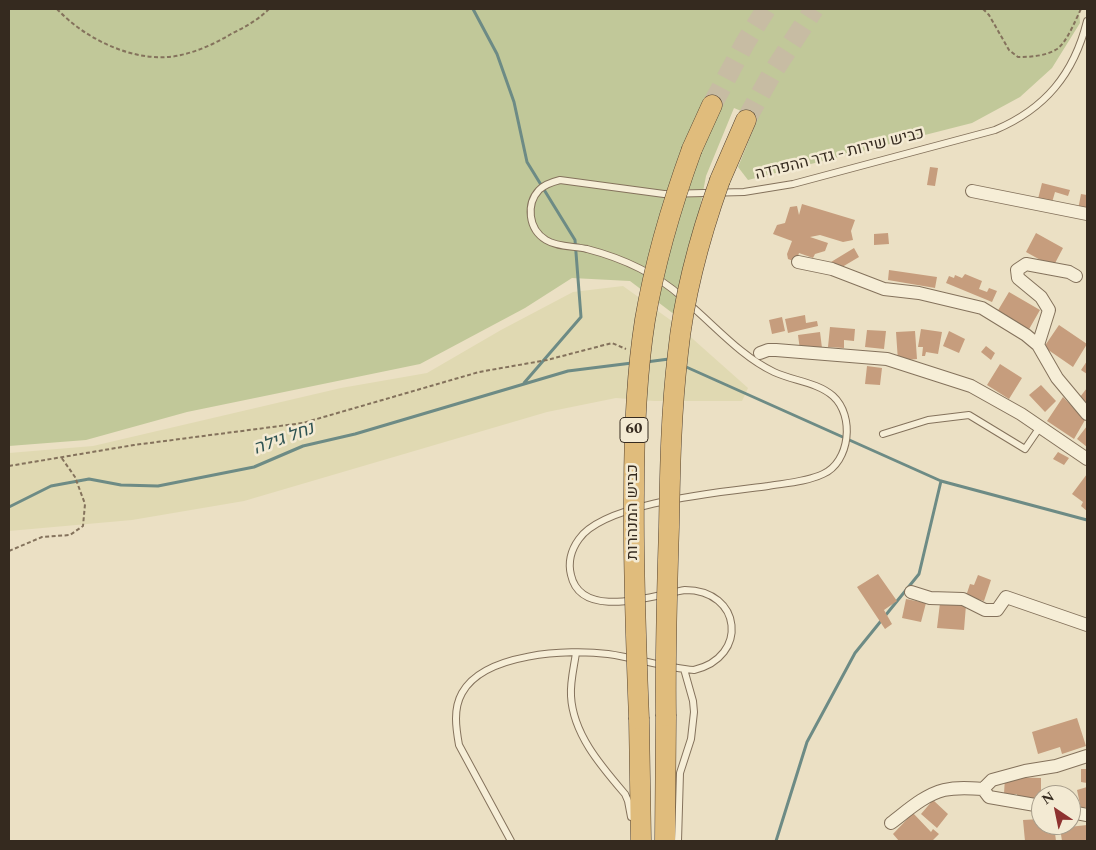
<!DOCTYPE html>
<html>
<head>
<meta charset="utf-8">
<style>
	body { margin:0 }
	#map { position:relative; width:1096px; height:850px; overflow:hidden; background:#ebe0c4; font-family:Spectral,serif }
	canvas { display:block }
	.frame { position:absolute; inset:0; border:10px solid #352a1f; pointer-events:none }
	.north { position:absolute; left:1031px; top:785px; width:50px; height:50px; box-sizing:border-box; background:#f3ead3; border:1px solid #a79d8b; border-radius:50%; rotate:326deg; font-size:14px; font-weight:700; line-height:20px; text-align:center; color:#352a1f }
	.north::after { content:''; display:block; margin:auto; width:18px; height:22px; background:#8e3230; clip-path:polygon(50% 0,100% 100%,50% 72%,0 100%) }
</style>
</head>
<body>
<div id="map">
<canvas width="1096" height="850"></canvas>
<div class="frame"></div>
<div class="north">N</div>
</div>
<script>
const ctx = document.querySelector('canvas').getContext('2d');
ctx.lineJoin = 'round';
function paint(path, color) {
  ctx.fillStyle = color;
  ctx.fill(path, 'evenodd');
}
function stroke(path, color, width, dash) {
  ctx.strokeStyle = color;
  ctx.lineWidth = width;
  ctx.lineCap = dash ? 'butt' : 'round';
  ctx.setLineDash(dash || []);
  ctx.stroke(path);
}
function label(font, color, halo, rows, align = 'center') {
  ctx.font = font + ' Spectral,Heebo,serif';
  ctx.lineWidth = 5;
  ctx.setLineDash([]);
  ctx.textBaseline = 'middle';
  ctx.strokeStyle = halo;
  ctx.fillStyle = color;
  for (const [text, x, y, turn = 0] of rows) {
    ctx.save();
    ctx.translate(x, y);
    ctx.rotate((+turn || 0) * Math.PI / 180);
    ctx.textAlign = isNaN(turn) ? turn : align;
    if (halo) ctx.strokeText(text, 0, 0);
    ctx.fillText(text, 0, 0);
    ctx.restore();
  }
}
const farmland = new Path2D(`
	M 623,286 L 676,324 L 748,388 L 742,401 L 654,401 L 616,398 L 547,412 L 244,501 L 132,520 L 9,531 L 9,453 L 93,446 L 341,388 L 427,373 L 501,330 L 573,292 Z`);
const green = new Path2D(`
	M 9,9 L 1079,9 L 1080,23 L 1052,68 L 1020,97 L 972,123 L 748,180 L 738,167 L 758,118 L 734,108 L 706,176 L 679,318 L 630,281 L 572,278 L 525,308 L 420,364 L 187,412 L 86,440 L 9,446 Z`);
const stream = new Path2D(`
	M 473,9 L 497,54 L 514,102 L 527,162 L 575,240 L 581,317 L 524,383
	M 646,362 L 669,359
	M 684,366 L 941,481 L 1087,520
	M 9,507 L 51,486 L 89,479 L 121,485 L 158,486 L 254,467 L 303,446 L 355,434 L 568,371 L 632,363
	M 776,841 L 807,742 L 855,653 L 919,574 L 941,481`);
const building = new Path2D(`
	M 930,167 L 938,168 L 935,186 L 927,185 Z
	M 1042,183 L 1070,190 L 1068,196 L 1055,192 L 1051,206 L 1037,203 Z
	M 1081,194 L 1087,195 L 1087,212 L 1078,210 Z
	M 802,204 L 855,220 L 851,231 L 853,240 L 843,242 L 820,235 L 810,237 L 828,243 L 825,251 L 815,254 L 813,258 L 799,253 L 796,262 L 788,259 L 787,254 L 792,241 L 773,234 L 777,225 L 785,223 L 790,207 L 797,206 L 799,215 Z
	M 888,233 L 889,244 L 874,245 L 874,234 Z
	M 1036,233 L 1063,248 L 1053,267 L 1026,252 Z
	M 854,248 L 859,257 L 837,270 L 831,262 Z
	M 889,270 L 937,277 L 935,288 L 888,280 Z
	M 965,274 L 982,281 L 979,289 L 987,292 L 989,288 L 997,291 L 992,302 L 946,283 L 949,276 L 954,278 L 955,275 L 962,278 Z
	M 1009,292 L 1040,310 L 1028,331 L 997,312 Z
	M 805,315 L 806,323 L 817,321 L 818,326 L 788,333 L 785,319 Z
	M 782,317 L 785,331 L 772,334 L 769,320 Z
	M 1059,325 L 1087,344 L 1073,367 L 1044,347 Z
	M 830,327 L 855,329 L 854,341 L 844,340 L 844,348 L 828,347 Z
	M 921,329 L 942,332 L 938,354 L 926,352 L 925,356 L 922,356 L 923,347 L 918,347 Z
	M 867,330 L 886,331 L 884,349 L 865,347 Z
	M 915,331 L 917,359 L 898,361 L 896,332 Z
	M 949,331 L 965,339 L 959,353 L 943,346 Z
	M 820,332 L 822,348 L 800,350 L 798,335 Z
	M 986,346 L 995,353 L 991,360 L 981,352 Z
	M 1087,361 L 1087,374 L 1081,370 Z
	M 1000,364 L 1022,378 L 1009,399 L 987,385 Z
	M 867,366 L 882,368 L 880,385 L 865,384 Z
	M 1041,385 L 1056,401 L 1045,412 L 1029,395 Z
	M 1087,388 L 1087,403 L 1080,397 Z
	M 1063,397 L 1085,420 L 1074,439 L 1047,421 Z
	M 1087,426 L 1087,447 L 1077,439 Z
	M 1058,452 L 1069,458 L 1064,465 L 1053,459 Z
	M 1087,474 L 1087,511 L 1081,506 L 1083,502 L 1072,494 Z
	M 878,574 L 897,601 L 884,610 L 892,624 L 885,629 L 857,587 Z
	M 978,575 L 991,580 L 984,601 L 966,596 L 970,584 L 974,585 Z
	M 906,599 L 926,603 L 921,622 L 902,618 Z
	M 940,603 L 966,605 L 964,630 L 937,628 Z
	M 1077,718 L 1086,746 L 1062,754 L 1060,747 L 1038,754 L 1032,732 Z
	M 1081,769 L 1087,769 L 1087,783 L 1081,782 Z
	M 1005,777 L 1041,778 L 1041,799 L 1017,799 L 1017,794 L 1004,794 Z
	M 1087,787 L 1087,807 L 1081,809 L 1077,790 Z
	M 933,800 L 948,814 L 937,828 L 921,814 Z
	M 913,813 L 931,832 L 933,829 L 939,834 L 932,841 L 899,841 L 893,834 Z
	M 1041,819 L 1041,825 L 1054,825 L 1056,841 L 1025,841 L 1023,820 Z
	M 1087,825 L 1087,841 L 1062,841 L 1060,828 Z`);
const trunkTunnel = new Path2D(`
	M 712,105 L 745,43 L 766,9
	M 746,120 L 771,75 L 814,9`);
const path = new Path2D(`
	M 57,9 C 86,40 138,65 181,55 C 199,51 216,43 231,34 C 245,27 258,20 269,9
	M 983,9 L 989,15 L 1009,50 L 1018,57 C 1031,57 1046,56 1057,49 C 1067,42 1075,21 1081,9
	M 9,466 L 134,445 L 303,423 L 479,372 L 547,360 L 612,343 L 626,349
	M 9,551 L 42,537 L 70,535 L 83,526 L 85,504 L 75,477 L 61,457`);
const service = new Path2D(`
	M 682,297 C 655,273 622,258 587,249 C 574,246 557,247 546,240 C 528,229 526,204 539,190 C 545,184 552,182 560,180 L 664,194 L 744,192 L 793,184 L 995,130 C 1045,109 1074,74 1087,21
	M 883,434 L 928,420 L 969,415 L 1025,449 L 1040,427
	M 576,653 C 574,667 570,682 571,696 C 573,734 601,766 625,794 L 628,801 L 631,817
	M 511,841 L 459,745 C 456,728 453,709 462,693 C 484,653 568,649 608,654 C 637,658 665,668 694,670 C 749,657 742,590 685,590 C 654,595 581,621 571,575 C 568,563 571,550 579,539 C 605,502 723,492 768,486 C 786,483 806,482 823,474 C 850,462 855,416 833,396 C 817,382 793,381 774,372 C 742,357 716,327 689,304
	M 678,841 L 680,773 L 691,739 L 694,712 L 693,701 L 684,669`);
const minor = new Path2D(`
	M 972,191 L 1087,214
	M 798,262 L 832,269 L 884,289 L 919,293 L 982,308 L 1026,335 L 1038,345 L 1057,378 L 1087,414
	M 1038,345 L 1049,310 L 1041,297 L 1018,278 L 1017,270 L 1026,264 L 1069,272 L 1076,276
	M 760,353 L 768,350 L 776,350 L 887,359 L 971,386 L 1021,414 L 1087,459
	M 911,592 L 930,598 L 963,599 L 985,610 L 997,610 L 1006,597 L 1087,625
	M 983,789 L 992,780 L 1025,771 L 1056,766 L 1087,756
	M 1071,812 L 1087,815
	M 891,823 C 907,811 924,795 944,790 C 957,787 970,788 983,789 L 989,797 L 1041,806`);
const trunk = new Path2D(`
	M 692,149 L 712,105
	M 720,180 L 746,120
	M 639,719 L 641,841
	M 665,841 L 666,716`);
const trunkBridge = new Path2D(`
	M 666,716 C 665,653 667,590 669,527 C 670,469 671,411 678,353 C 684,294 700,236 720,180
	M 639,719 C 636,644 633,568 634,493 C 634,435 636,377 645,320 C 655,261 672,204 692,149`);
const shields = [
	[634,430,28]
];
const shieldNames = [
	["60",634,430]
];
const streetNames = [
	["כביש שירות - גדר ההפרדה",840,155,-14],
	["כביש המנהרות",634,512,-90]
];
const waterNames = [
	["נחל גילה",284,440,-20]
];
paint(farmland, '#e0d9b2');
paint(green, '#c1c899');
stroke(stream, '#6d8b85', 3);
paint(building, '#c69d7d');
stroke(trunkTunnel, '#c7bca3', 20, [20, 10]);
stroke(service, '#84725c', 8);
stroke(minor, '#84725c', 14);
stroke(trunk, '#524130', 21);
stroke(path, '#84725c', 2, [4, 2.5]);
stroke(service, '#f6eed7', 6);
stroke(minor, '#f6eed7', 12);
stroke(trunk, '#e0bc7c', 20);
stroke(trunkBridge, '#524130', 21, []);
stroke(trunkBridge, '#e0bc7c', 20);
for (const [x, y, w] of shields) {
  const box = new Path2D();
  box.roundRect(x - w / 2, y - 12.5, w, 25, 4);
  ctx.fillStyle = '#f3ead3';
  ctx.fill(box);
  stroke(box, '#352a1f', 1);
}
label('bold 15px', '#352a1f', null, shieldNames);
label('16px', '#352a1f', '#f3ead3', streetNames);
label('italic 18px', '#2f5352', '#f3ead3', waterNames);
</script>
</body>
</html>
